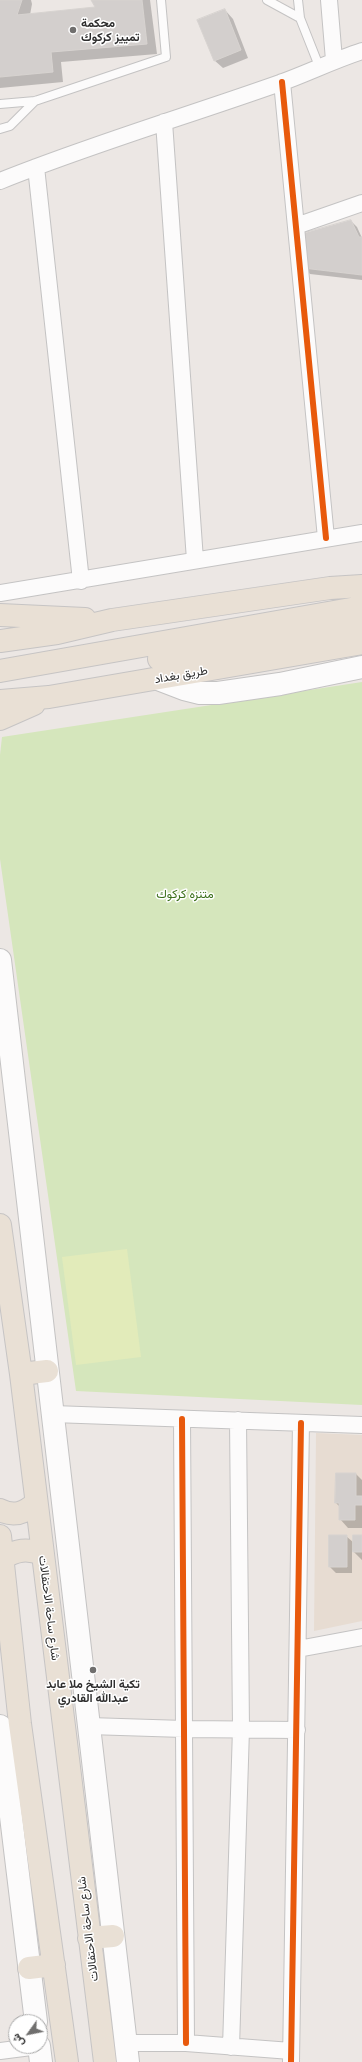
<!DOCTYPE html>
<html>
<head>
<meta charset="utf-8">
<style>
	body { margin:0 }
	#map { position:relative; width:362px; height:2062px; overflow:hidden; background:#ece7e4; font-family:Raleway,Vazirmatn,sans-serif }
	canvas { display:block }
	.north { position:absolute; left:8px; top:2014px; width:40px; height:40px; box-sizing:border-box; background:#fff; border:1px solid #ababab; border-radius:50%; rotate:237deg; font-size:11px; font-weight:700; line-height:16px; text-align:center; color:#2e2e2e }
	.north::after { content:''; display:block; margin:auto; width:14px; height:18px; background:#706f6e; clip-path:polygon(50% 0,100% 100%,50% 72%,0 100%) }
</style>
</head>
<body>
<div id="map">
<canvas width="362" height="2062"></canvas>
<div class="north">ش</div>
</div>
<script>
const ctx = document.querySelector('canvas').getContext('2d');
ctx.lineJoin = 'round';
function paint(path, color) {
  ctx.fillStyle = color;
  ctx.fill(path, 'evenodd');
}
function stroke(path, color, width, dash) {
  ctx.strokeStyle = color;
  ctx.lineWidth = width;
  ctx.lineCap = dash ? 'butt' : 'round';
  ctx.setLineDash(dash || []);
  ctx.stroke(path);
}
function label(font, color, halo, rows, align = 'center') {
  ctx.font = font + ' Raleway,Vazirmatn,sans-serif';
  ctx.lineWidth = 3;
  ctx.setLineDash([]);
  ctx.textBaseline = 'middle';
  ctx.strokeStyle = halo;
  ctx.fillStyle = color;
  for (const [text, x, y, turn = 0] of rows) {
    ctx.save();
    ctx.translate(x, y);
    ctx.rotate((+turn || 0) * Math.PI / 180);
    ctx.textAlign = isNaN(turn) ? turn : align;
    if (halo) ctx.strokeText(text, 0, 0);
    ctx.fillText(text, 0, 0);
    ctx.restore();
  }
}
const education = new Path2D(`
	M 316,1433 L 362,1435 L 362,1621 L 314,1631 Z`);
const green = new Path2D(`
	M 362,682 L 362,1405 L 76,1391 L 0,859 L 0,755 L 2,737 Z`);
const pitch = new Path2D(`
	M 127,1249 L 141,1357 L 76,1365 L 62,1257 Z`);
const shadow = new Path2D(`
	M 0,0 L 31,0 L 32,4 L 30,15 L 96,8 L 93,0 L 150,0 L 157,54 L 61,62 L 63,82 L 0,88 Z
	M 225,10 L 233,19 L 248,58 L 223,68 L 214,60 Z
	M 351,221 L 357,227 L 362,238 L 362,280 L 310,274 L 304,268 Z
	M 356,1474 L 362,1480 L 362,1528 L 348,1528 L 340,1519 L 340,1507 L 336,1503 Z
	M 346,1536 L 354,1543 L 362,1536 L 362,1560 L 352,1550 L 352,1573 L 336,1573 L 330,1567 Z`);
const building = new Path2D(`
	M 0,0 L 22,0 L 17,15 L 95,7 L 91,0 L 142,0 L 147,44 L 51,52 L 53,72 L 0,77 Z
	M 225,9 L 241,50 L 214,61 L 197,20 Z
	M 351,220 L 359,237 L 362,237 L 362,275 L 303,268 L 301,234 Z
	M 336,1473 L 356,1473 L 356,1496 L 362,1496 L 362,1505 L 355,1505 L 355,1520 L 339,1520 L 339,1503 L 335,1503 Z
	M 329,1535 L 347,1535 L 347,1567 L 329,1567 Z
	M 353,1535 L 362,1535 L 362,1552 L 353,1552 Z`);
const service = new Path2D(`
	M 267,0 L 300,18
	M 298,0 L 300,18 L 319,66
	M 0,104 L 35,101 L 166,57 L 161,0
	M 0,129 L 10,126 L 35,101`);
const minor = new Path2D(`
	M 329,0 L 334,60
	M 282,82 L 326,538
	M 164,122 L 195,560
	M 36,167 L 81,581
	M 0,181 C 92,144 187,116 280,83 C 308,73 334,60 362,51
	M 296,226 L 362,203
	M 0,593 L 362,533
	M 53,1414 L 362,1425
	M 182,1419 L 186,2043
	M 298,1649 L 362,1637
	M 89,1726 L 184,1729 L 297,1730
	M 125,2043 L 186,2043 L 291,2051
	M 231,2047 L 241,1729 L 238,1420
	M 0,2051 L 39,2046
	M 291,2062 L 301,1423`);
const secondary = new Path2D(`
	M 158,679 L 184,689 L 200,693 L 218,693 L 280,684 L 362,667
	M 0,960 L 128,2062
	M 0,1726 L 36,2022
	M 39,2046 L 41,2062`);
const primary = new Path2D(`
	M 0,615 L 85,619
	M 0,641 L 57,633 L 112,620 L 330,588 L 362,586
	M 159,659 L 362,626
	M 0,671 L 362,607
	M 0,701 L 49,697 L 362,643
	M 0,719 L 34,704
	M 0,1225 L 21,1374 L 105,2062
	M 21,1374 L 47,1371
	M 0,1510 C 14,1517 25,1513 36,1503
	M 0,1536 L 20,1724 L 67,2062
	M 3,1558 C 16,1550 27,1548 42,1554
	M 89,1938 L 113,1936
	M 29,1968 L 54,1965`);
const cycleway = new Path2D(`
	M 282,82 L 326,538
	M 182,1419 L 186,2043
	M 291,2062 L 301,1423`);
const markers = [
	[73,30,4,"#706f6e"],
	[93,1670,4,"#706f6e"]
];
const poiNames = [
	["محكمة",81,23],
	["تمييز كركوك",81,37],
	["تكية الشيخ ملا عابد",93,1684,"center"],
	["عبدالله القادري",93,1698,"center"]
];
const streetNames = [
	["طريق بغداد",181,675,-10],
	["شارع ساحة الاحتفالات",49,1608,83],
	["شارع ساحة الاحتفالات",88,1929,-97]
];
const parkNames = [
	["متنزه كركوك",185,894]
];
paint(education, '#e7dcd2');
paint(green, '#d5e6bc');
paint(pitch, '#e2ebba');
paint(shadow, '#0003');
paint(building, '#d3cfcd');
stroke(building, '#d7d3d0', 1);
stroke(service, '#c4c3c3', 10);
stroke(minor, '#c4c3c3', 18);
stroke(secondary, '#c4c3c3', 24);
stroke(primary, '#c6c4c4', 24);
stroke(service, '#fcfbfb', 8);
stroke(minor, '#fcfbfb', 16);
stroke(secondary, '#fcfbfb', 22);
stroke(primary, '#e9e0d5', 22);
stroke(cycleway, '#e8590c', 6);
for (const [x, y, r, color] of markers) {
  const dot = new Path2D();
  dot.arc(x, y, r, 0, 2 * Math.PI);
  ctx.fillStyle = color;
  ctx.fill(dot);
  stroke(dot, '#fff', 1.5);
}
label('bold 12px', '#2e2e2e', '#fff', poiNames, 'left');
label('12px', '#2e2e2e', '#fff', streetNames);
label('12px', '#3a6f19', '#fff', parkNames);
</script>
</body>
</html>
